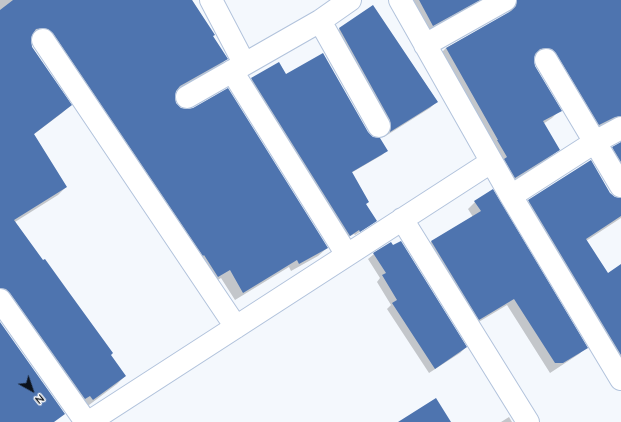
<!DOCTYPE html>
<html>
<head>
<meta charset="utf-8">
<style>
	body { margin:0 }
	#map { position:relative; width:621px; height:422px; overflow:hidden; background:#f4f8fd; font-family:Quicksand,sans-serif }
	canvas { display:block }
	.north { position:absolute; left:12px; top:370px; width:40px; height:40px; -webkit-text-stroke:3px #fff; paint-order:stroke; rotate:140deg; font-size:11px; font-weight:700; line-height:16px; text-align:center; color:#0b111a }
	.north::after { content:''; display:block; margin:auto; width:14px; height:18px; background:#0b111a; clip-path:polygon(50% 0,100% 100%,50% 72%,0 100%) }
</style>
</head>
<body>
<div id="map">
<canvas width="621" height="422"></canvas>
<div class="north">N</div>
</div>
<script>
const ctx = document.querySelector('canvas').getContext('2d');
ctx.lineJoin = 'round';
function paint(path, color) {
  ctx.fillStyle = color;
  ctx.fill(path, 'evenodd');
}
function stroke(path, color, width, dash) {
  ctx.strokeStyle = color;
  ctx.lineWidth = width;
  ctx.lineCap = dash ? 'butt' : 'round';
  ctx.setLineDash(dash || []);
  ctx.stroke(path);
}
const shadow = new Path2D(`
	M 0,0 L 192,0 L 214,35 L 212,36 L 227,59 L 218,67 L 175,92 L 175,103 L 327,248 L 318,256 L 291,271 L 289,267 L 235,300 L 221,278 L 210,285 L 34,35 L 30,36 L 32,47 L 70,105 L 62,113 L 33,135 L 66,187 L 58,195 L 15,222 L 125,376 L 117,384 L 85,408 L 0,299 Z
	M 407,0 L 484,0 L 425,33 Z
	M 507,0 L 621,0 L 621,127 L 591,133 L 538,55 L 533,56 L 534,66 L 560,110 L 552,118 L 543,124 L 559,149 L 551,157 L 507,185 L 438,56 L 446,48 L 509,13 L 510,9 Z
	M 373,7 L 437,101 L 430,108 L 384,137 L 385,133 L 332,36 L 339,29 Z
	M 286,76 L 367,133 L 386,151 L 382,155 L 351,173 L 365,204 L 376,221 L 355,235 L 354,234 L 345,239 L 247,83 L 252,79 Z
	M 621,143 L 621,182 L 605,156 L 613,148 Z
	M 492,190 L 586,348 L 579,354 L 550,373 L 507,305 L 472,326 L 424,249 L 431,242 L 473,217 L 468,209 L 475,202 Z
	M 610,193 L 614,198 L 621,199 L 621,218 L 586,241 L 607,274 L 621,266 L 621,375 L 521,209 L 529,201 Z
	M 374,254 L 466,347 L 460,353 L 429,373 L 387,309 L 391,305 L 377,282 L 380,278 L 368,259 Z
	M 509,417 L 512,422 L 501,422 Z`);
const building = new Path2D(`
	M 13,0 L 192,0 L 215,35 L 213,36 L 228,59 L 180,86 L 176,91 L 175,97 L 176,103 L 181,108 L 187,109 L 193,108 L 228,88 L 328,248 L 299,264 L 297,260 L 243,293 L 230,270 L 218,277 L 204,255 L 203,256 L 53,33 L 48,29 L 43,28 L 36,29 L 32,35 L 31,40 L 32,47 L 72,105 L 34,134 L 67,187 L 14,220 L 43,260 L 45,259 L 68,291 L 113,353 L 111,355 L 126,376 L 93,400 L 90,396 L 85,399 L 10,293 L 6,289 L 0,288 L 0,10 Z
	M 419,0 L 480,0 L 433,26 Z
	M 517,0 L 621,0 L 621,116 L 615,117 L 599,125 L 556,53 L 552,49 L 546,48 L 540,49 L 535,54 L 534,60 L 535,66 L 562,111 L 543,121 L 560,150 L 515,178 L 504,159 L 507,157 L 497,140 L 498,140 L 446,48 L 511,11 L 516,6 Z
	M 373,5 L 438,102 L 390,132 L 391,126 L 390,120 L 339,28 Z
	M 323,53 L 368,132 L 373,137 L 380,138 L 388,151 L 352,172 L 369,202 L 366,204 L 377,221 L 360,232 L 359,230 L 350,236 L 251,78 L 279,62 L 286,74 Z
	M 621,142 L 621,162 L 612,147 Z
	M 591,160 L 610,193 L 615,197 L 621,198 L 621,216 L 586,239 L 608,273 L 621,264 L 621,355 L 528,200 Z
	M 493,189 L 588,348 L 563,363 L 555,363 L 514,299 L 479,320 L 431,241 L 481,211 L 474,201 Z
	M 401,241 L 467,347 L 435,369 L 392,303 L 397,300 L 382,275 L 386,273 L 373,253 L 391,242 L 393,245 Z
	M 0,322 L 65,414 L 54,422 L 0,422 Z
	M 436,398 L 451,422 L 398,422 Z`);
const minor = new Path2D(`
	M 211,0 L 244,63
	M 400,0 L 511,196 L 621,379
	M 320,21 L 379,126
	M 43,40 L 236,327
	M 425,45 L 505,0
	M 546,60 L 621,186
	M 232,71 L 347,255
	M 187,97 L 320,21 L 350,0
	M 511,196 L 595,142 L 621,128
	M 402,219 L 528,422
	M 0,300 L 86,422
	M 89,422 L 491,162`);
paint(shadow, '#0003');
paint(building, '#4e74af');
stroke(minor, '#b2c3dc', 24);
stroke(minor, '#fff', 22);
</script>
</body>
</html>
